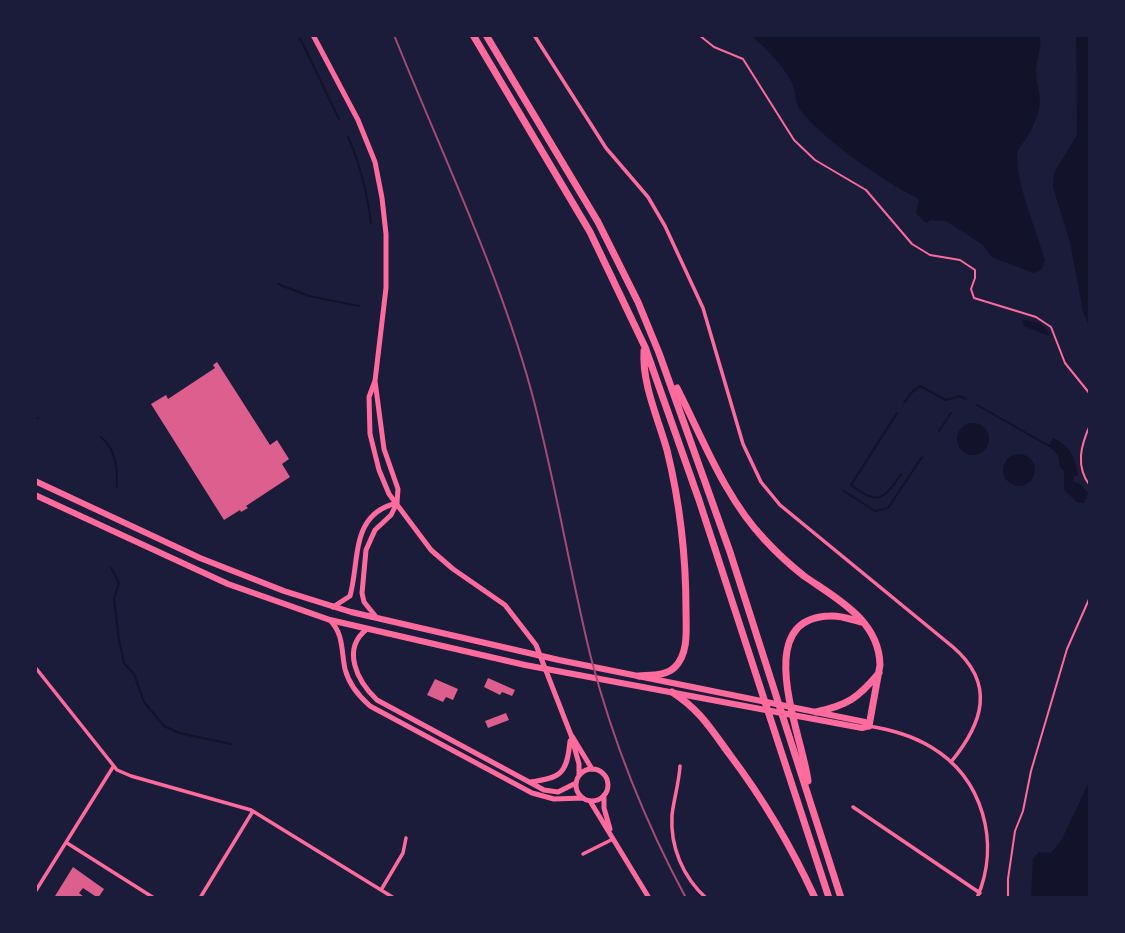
<!DOCTYPE html>
<html>
<head>
<meta charset="utf-8">
<style>
	body { margin:0 }
	#map { position:relative; width:1125px; height:933px; overflow:hidden; background:#1b1b3a; font-family:Quicksand,sans-serif }
	canvas { display:block }
	.frame { position:absolute; inset:0; border:37px solid #1b1b3a; pointer-events:none }
</style>
</head>
<body>
<div id="map">
<canvas width="1125" height="933"></canvas>
<div class="frame"></div>
</div>
<script>
const ctx = document.querySelector('canvas').getContext('2d');
ctx.lineJoin = 'round';
function paint(path, color) {
  ctx.fillStyle = color;
  ctx.fill(path, 'evenodd');
}
function stroke(path, color, width, dash) {
  ctx.strokeStyle = color;
  ctx.lineWidth = width;
  ctx.lineCap = dash ? 'butt' : 'round';
  ctx.setLineDash(dash || []);
  ctx.stroke(path);
}
const water = new Path2D(`
	M 749,35 L 1040,35 C 1042,49 1036,59 1036,72 C 1036,85 1042,95 1039,109 C 1037,116 1033,127 1029,134 C 1025,143 1017,146 1017,157 C 1017,187 1037,231 1045,261 L 1041,270 L 1034,273 L 992,257 L 983,245 L 946,221 L 931,220 L 926,223 L 916,213 L 919,199 C 885,182 826,142 802,112 C 795,104 796,98 794,88 C 791,74 761,41 749,35 Z
	M 1076,35 L 1090,35 L 1090,328 L 1083,312 L 1070,242 L 1053,187 L 1054,173 L 1077,135 Z
	M 1026,320 C 1036,322 1047,324 1049,336 L 1024,326 L 1022,321 Z
	M957 439a16 16 0 1 1 32 0a16 16 0 1 1-32 0Z
	M 1053,438 C 1070,446 1075,457 1078,475 L 1074,477 L 1073,481 L 1080,484 L 1088,493 L 1084,503 L 1078,503 L 1064,490 L 1064,471 L 1060,467 L 1058,455 L 1049,446 Z
	M1003 470a16 16 0 1 1 32 0a16 16 0 1 1-32 0Z
	M 1090,780 L 1090,898 L 1031,898 L 1033,859 L 1039,852 L 1051,853 L 1062,839 Z`);
const stream = new Path2D(`
	M 299,36 L 339,119
	M 348,137 C 361,165 367,192 371,223
	M 278,284 L 309,296 L 359,306
	M 904,403 L 912,392 L 920,386 L 946,400 L 960,396 L 966,399
	M 977,405 L 1049,446
	M 897,413 L 851,485 C 878,505 883,501 901,474
	M 35,418 L 38,418
	M 939,431 L 951,413
	M 101,437 C 117,451 117,468 117,487
	M 844,491 L 875,511 L 888,508 L 922,457
	M 111,568 L 119,583 L 114,599 L 119,640 L 124,663 L 134,674 L 144,702 L 164,726 L 179,733 L 231,744`);
const building = new Path2D(`
	M 217,362 L 270,445 L 277,440 L 289,459 L 282,464 L 290,477 L 246,506 L 248,508 L 241,512 L 240,510 L 224,520 L 151,404 L 166,395 L 168,399 L 215,368 L 213,365 Z
	M 488,678 L 515,690 L 512,696 L 502,692 L 500,695 L 484,687 Z
	M 435,679 L 458,689 L 453,700 L 446,697 L 443,702 L 427,695 Z
	M 506,713 L 509,720 L 488,728 L 485,721 Z
	M 73,867 L 104,889 L 98,898 L 83,888 L 79,893 L 85,898 L 55,896 Z`);
const path = new Path2D(`
	M 699,35 L 714,47 L 743,59 L 794,140 L 815,160 L 866,190 L 912,244 L 930,255 L 960,260 L 975,270 L 975,278 L 971,289 L 974,298 L 1036,317 L 1051,327 L 1065,363 L 1090,394
	M 1090,425 C 1081,445 1075,466 1090,486
	M 1008,898 L 1008,879 L 1015,831 L 1023,811 L 1031,771 L 1067,649 L 1090,597`);
const minor = new Path2D(`
	M 534,35 L 606,148 L 648,197 L 665,226 L 703,308 L 743,444 L 761,482 L 780,505 L 953,647 C 996,684 983,723 951,762
	M 35,667 L 117,770 L 131,776 L 251,810 L 394,898
	M 869,726 C 891,730 911,735 931,747 C 983,778 1001,843 977,898
	M 680,766 C 679,783 674,798 672,815 C 670,847 683,877 706,898
	M 853,807 L 980,893
	M 67,843 L 154,898
	M 583,854 L 613,839
	M 381,890 L 403,853 L 406,838
	M 35,892 L 113,767
	M 200,898 L 253,811`);
const secondary = new Path2D(`
	M 313,35 L 358,120 L 375,162 L 382,198 L 386,234 L 386,288 L 375,381 L 369,397 L 370,434 L 379,470 L 389,494 L 431,550 L 453,569 L 505,605 L 536,645 L 571,735 L 579,764 L 579,775
	M 375,381 L 384,449 L 398,489 L 397,503 L 391,515 L 375,530 L 366,550 L 362,593 L 364,602 L 377,618
	M 333,607 L 350,596 C 360,560 350,514 397,503
	M 330,620 C 344,635 341,650 345,669 C 349,685 359,696 370,706 L 532,793 L 554,799 L 583,798
	M 367,629 C 341,649 357,681 377,700 L 544,790 L 558,792 L 576,783
	M 572,736 L 592,769
	M576 785a16 16 0 1 1 32 0a16 16 0 1 1-32 0Z
	M 530,782 C 562,778 567,773 570,741
	M 604,795 L 604,808 L 610,829
	M 590,801 L 649,898`);
const trunk = new Path2D(`
	M 35,481 L 200,558 L 284,591 L 351,612 L 559,660 L 865,722 L 869,726
	M 35,495 L 228,584 L 330,620 L 525,665 L 862,728 L 869,726`);
const motorway = new Path2D(`
	M 473,35 L 590,232 L 645,347 L 699,500 L 829,898
	M 486,35 L 598,222 L 638,302 L 659,353 L 730,552 L 841,898
	M 677,388 C 703,439 725,498 765,540 C 777,553 790,565 804,576 C 837,599 879,620 880,665 L 869,726
	M 639,676 C 652,675 666,676 675,667 C 689,653 686,629 686,610 C 686,556 680,503 667,450 C 658,418 642,384 644,351
	M 672,692 C 700,710 711,729 730,755 C 764,800 791,846 815,898
	M 816,712 C 848,705 858,698 879,673
	M 808,781 C 803,737 749,618 830,616 C 841,615 852,620 862,622`);
const rail = new Path2D(`
	M 394,35 C 441,152 497,267 531,390 C 555,478 569,569 591,658 C 613,741 645,822 686,898`);
paint(water, '#12122b');
stroke(stream, '#12122b', 2);
paint(building, '#dd5f8e');
stroke(path, '#ff6b9d', 2);
stroke(minor, '#ff6b9d', 3.5);
stroke(secondary, '#ff6b9d', 5);
stroke(trunk, '#ff6b9d', 6);
stroke(motorway, '#ff6b9d', 7);
stroke(rail, '#a44b75', 2);
</script>
</body>
</html>
